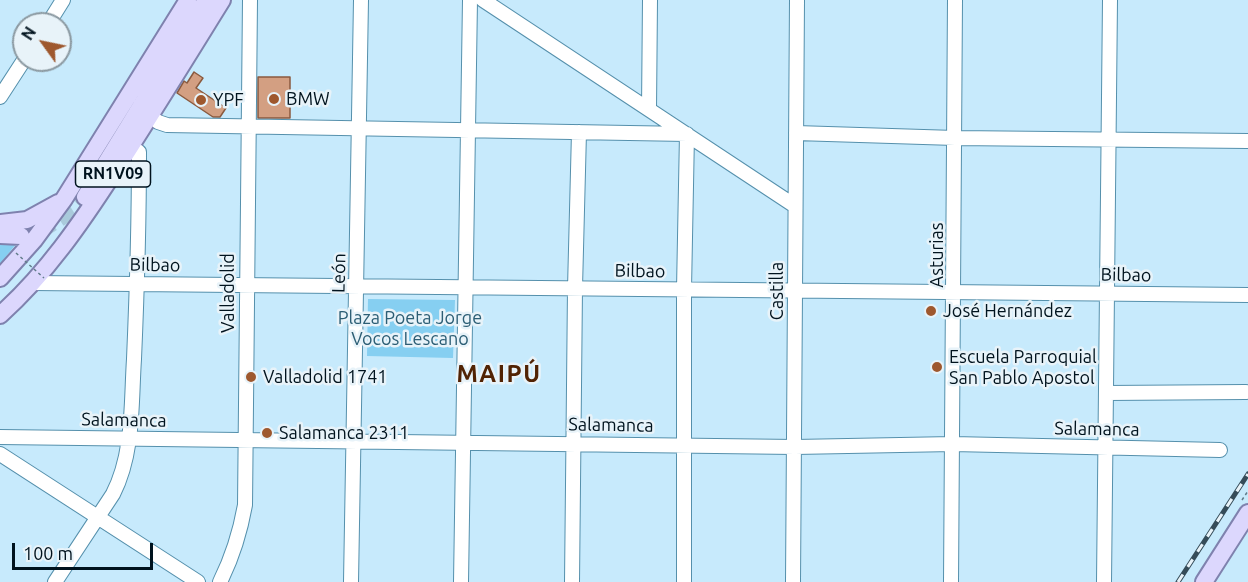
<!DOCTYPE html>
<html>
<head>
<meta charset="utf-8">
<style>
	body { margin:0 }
	#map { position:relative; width:1248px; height:582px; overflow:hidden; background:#c7eafc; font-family:Ubuntu,sans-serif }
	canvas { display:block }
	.north { position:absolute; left:12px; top:12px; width:60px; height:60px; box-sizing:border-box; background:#e8f3f9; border:2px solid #8b99a1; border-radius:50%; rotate:303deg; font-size:16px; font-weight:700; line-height:24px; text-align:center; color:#00131e }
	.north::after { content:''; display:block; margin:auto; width:21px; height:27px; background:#9e582e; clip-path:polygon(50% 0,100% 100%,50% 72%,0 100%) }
	.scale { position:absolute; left:12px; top:543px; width:141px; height:27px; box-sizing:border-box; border:3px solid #00131e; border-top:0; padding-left:8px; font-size:18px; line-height:21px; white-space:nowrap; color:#00131e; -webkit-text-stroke:4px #e8f3f9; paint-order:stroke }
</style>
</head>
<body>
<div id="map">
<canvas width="1248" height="582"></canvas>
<div class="north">N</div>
<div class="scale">100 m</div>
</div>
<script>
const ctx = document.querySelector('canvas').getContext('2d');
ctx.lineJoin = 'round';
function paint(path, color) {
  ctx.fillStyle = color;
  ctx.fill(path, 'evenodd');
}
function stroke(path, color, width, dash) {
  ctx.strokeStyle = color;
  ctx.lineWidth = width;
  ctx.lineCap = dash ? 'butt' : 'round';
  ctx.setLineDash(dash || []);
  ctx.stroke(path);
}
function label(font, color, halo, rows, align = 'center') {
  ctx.font = font + ' Ubuntu,sans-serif';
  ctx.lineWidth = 5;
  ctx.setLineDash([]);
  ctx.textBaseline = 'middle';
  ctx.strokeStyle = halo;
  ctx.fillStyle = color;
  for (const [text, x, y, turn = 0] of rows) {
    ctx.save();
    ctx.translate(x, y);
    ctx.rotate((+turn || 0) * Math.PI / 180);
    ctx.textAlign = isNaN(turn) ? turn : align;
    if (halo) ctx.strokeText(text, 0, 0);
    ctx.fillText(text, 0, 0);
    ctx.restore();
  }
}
const green = new Path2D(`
	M 0,244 L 16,244 L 0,264 Z
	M 368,299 L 455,300 L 453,358 L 367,356 Z`);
const building = new Path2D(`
	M 194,72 L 203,78 L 196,88 L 226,108 L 220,117 L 213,117 L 177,93 L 184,81 L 187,83 Z
	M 258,77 L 290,77 L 290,118 L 258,118 Z`);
const majorTunnel = new Path2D(`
	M 39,232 L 73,210 L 85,197`);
const path = new Path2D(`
	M 1242,500 L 1248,491`);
const minor = new Path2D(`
	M 483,0 L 795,206
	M 48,24 L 63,0
	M 0,97 L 24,60
	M 649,109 L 650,0
	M 151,116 L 158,122 L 167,125 L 687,134 L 684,289 L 684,582
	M 796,133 L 955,138 L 1248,141
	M 33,283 L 1248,295
	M 1106,393 L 1246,392
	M 0,437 L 795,447 L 953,444 L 1220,450
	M 0,454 L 198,582
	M 55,582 L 113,494 C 134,453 131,404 134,359 C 137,290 139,221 139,152 L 131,146
	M 220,582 C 233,556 240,533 245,505 L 250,0
	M 351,582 L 361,0
	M 461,582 L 470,0
	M 572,582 L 575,288 L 579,132
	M 793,582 L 797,0
	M 951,582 L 955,0
	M 1104,582 L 1110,0`);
const major = new Path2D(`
	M 85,197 L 206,0
	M 0,223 L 27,220 L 58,203
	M 0,235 L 21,236
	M 0,278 L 34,240 L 64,199 L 188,0
	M 0,315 C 46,274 81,223 114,172 C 151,115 186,58 222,0
	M 1204,582 L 1248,513`);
const rail = new Path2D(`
	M 1178,582 L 1248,474`);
const pathBridge = new Path2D(`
	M 16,253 L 44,278`);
const markers = [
	[274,99,6,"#9e582e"],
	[201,100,6,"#9e582e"],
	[931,311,6,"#9e582e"],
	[937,367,6,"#9e582e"],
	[251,377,6,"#9e582e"],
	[267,433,6,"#9e582e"]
];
const shields = [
	[113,174,75]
];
const shieldNames = [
	["RN1V09",113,174]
];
const poiNames = [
	["BMW",286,99],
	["YPF",213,100],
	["José Hernández",943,311],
	["Escuela Parroquial",949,357],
	["San Pablo Apostol",949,378],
	["Valladolid 1741",263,377],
	["Salamanca 2311",279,433]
];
const streetNames = [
	["Asturias",937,255,-90],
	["Bilbao",155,265,1],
	["Bilbao",640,271,1],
	["León",339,273,-89],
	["Bilbao",1126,275,1],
	["Castilla",777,291,-90],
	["Valladolid",228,293,-90],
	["Salamanca",124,420,1],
	["Salamanca",611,425,1],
	["Salamanca",1097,429,1]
];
const parkNames = [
	["Plaza Poeta Jorge",410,318],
	["Vocos Lescano",410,339]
];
const districtNames = [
	["MAIPÚ",499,374]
];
paint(green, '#86cff1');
paint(building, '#d39f82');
stroke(building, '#8a5a3f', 1.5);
stroke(majorTunnel, '#a9cadb', 16, [16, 8]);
stroke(minor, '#5590ac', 16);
stroke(major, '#7f82ae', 20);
stroke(path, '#617c8a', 1.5, [3, 3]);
stroke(minor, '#fff', 14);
stroke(major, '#dcd7fd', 16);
stroke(rail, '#354c59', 5);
stroke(rail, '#e8f3f9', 3, [9]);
stroke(pathBridge, '#617c8a', 1.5, [3, 3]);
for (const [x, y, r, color] of markers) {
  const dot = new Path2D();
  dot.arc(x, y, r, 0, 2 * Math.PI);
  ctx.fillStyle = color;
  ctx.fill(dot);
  stroke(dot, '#e8f3f9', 2);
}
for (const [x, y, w] of shields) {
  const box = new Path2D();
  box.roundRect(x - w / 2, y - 13, w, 26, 4.5);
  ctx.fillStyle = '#e8f3f9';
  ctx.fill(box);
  stroke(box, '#00131e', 1.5);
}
label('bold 16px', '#00131e', null, shieldNames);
label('18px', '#00131e', '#e8f3f9', poiNames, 'left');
label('18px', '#00131e', '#e8f3f9', streetNames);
label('18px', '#2c5e75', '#e8f3f9', parkNames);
ctx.letterSpacing = '1.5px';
label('bold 24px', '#512304', '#e8f3f9', districtNames);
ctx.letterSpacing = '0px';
</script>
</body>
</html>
